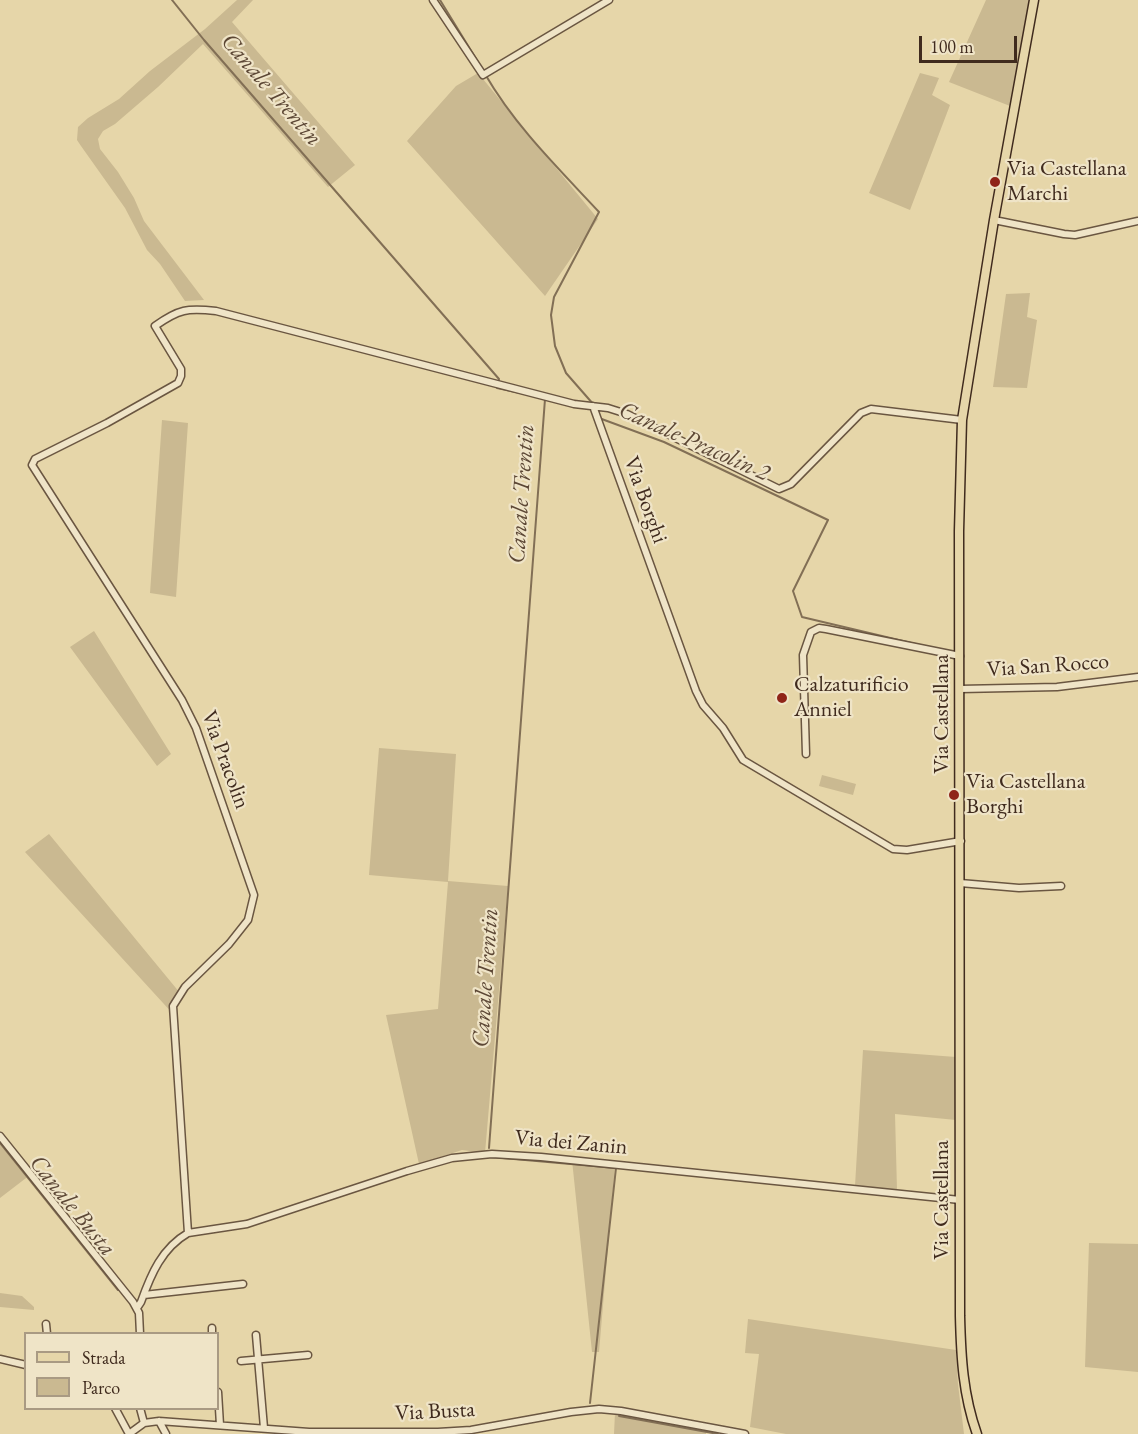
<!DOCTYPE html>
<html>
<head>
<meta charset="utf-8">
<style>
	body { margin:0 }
	#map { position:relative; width:1138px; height:1434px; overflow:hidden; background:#e6d6a9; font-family:"EB Garamond",serif }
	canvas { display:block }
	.legend { position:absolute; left:24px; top:1332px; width:195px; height:78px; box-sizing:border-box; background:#efe4c7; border:2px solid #a99a83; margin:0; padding:8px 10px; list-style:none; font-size:18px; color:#402b1e }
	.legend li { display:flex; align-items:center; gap:12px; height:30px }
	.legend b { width:30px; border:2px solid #a99a83 }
	.scale { position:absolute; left:919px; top:36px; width:98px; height:27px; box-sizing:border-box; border:3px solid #402b1e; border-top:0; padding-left:8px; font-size:18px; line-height:21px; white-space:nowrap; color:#402b1e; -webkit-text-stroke:4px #efe4c7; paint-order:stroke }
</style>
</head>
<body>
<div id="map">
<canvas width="1138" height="1434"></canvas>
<ul class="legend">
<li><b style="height:8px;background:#e6d6a9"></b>Strada</li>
<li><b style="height:16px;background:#cab991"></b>Parco</li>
</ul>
<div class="scale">100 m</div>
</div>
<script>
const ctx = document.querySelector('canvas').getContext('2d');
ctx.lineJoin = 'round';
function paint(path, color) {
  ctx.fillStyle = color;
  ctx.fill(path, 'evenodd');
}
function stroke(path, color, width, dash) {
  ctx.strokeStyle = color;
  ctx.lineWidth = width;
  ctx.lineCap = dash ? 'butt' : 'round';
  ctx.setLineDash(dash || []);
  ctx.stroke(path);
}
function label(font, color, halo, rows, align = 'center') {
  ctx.font = font + ' "EB Garamond",serif';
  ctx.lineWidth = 4.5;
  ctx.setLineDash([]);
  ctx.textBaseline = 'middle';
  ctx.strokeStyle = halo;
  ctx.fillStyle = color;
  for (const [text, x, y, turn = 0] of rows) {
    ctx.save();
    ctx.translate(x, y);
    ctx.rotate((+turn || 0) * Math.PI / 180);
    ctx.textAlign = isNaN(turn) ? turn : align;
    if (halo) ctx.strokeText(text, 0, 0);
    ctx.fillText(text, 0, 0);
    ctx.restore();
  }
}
const green = new Path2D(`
	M 237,0 L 253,0 L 232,22 L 355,165 L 328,187 L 203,44 L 158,87 L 115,124 L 103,131 L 98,139 L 100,149 L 118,172 L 134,198 L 144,221 L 204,300 L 185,301 L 160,264 L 147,250 L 125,208 L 81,146 L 77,140 L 78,127 L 88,118 L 119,99 L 150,71 L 205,29 Z
	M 986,0 L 1029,0 L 1010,106 L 949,82 Z
	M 478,73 L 598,219 L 545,296 L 407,141 L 456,86 Z
	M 920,73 L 939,78 L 932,95 L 950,105 L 910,210 L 869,193 Z
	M 1030,293 L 1027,317 L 1037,320 L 1027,388 L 993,387 L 1006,294 Z
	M 162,420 L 188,423 L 176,597 L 150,593 Z
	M 94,631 L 171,754 L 157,766 L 70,647 Z
	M 379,748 L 456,754 L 448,881 L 508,886 L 485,1153 L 462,1150 L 419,1164 L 386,1015 L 438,1009 L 448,882 L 369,875 Z
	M 822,775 L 856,784 L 853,795 L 819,786 Z
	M 49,834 L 180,993 L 173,1000 L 174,1015 L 25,852 Z
	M 863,1050 L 956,1057 L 956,1120 L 895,1114 L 897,1190 L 855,1186 Z
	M 0,1139 L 30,1175 L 0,1198 Z
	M 572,1160 L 615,1165 L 599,1352 L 592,1352 Z
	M 1089,1243 L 1138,1244 L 1138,1372 L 1085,1367 Z
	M 0,1293 L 22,1296 L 34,1307 L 34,1310 L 0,1307 Z
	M 748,1319 L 956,1350 L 958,1384 L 964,1434 L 786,1434 L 750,1427 L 759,1354 L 745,1353 Z
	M 615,1413 L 706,1430 L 706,1434 L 614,1434 Z`);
const stream = new Path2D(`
	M 172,0 L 204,40 L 499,379 L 497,388 L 525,394
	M 440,0 L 478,62
	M 485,74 C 515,126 558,168 599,212 L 554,297 L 551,315 L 555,346 L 566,373 L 594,405
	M 599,418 L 664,442 L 828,520 L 793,591 L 802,617 L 924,646
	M 0,1143 L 118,1290
	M 489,1148 L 545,399
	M 491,1157 L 616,1168 L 590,1403
	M 619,1416 L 718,1434`);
const minor = new Path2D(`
	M 433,0 L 483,75 L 609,0
	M 994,220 L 1064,234 L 1075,235 L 1138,221
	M 593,406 L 696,691 L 703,705 L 723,728 L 743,760 L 893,849 L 907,850 L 961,841
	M 960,689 L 1057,687 L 1138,677
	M 806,754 L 803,655 L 811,632 L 819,628 L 826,629 L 960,656
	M 960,883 L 1019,888 L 1061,886
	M 0,1136 L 133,1302 L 139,1313 L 140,1334
	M 188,1233 L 247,1224 L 407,1171 L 452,1158 L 492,1154 L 541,1157 L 960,1200
	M 144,1295 L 243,1284
	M 137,1308 L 141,1302 C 151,1274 162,1248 188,1233 L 173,1006 L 185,987 L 229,944 L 248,920 L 254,895 L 196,728 L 182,700 L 32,465 L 35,459 L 107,423 L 178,383 L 181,376 L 181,369 L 155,326 C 179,309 187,308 216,311 L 574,404 L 608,408 L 627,414 L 779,489 L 791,484 L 861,413 L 871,409 L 962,420
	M 46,1324 L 47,1334
	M 212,1328 L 212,1334
	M 256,1335 L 264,1428
	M 0,1359 L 26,1365
	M 241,1361 L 308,1355
	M 218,1392 L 220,1425
	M 115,1408 L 129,1434
	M 140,1408 L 144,1423
	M 159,1421 L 166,1434
	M 129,1434 L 144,1423 L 159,1421 L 309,1432 L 438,1432 L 471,1430 L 571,1412 L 599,1409 L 621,1411 L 745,1434`);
const major = new Path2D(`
	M 977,1434 C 963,1395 961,1357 960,1316 L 959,531 L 962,420 L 994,220 L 1034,0`);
const markers = [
	[995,182,6,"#8f2418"],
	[782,698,6,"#8f2418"],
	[954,795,6,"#8f2418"]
];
const poiNames = [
	["Via Castellana",1007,169],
	["Marchi",1007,194],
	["Calzaturificio",794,685],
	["Anniel",794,710],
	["Via Castellana",966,782],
	["Borghi",966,807]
];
const streetNames = [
	["Via Borghi",645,500,70],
	["Via San Rocco",1048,666,-4],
	["Via Castellana",942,714,-90],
	["Via Pracolin",225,760,70],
	["Via dei Zanin",571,1143,5],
	["Via Castellana",942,1200,-90],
	["Via Busta",435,1412,-3]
];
const waterNames = [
	["Canale Trentin",271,90,49],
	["Canale Pracolin 2",694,442,24],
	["Canale Trentin",522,494,-86],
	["Canale Trentin",486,978,-86],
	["Canale Busta",72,1206,51]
];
paint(green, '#cab991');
stroke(stream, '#826f55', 2);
stroke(minor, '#6a5641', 9);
stroke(major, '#402b1e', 11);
stroke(minor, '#efe4c7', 6);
stroke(major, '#e6d6a9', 8);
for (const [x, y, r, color] of markers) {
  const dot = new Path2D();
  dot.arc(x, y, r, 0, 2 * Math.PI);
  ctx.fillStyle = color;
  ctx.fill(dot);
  stroke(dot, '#efe4c7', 2);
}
label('22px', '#402b1e', '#efe4c7', poiNames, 'left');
label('22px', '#402b1e', '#efe4c7', streetNames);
label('italic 24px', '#5c4735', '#efe4c7', waterNames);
</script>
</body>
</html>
